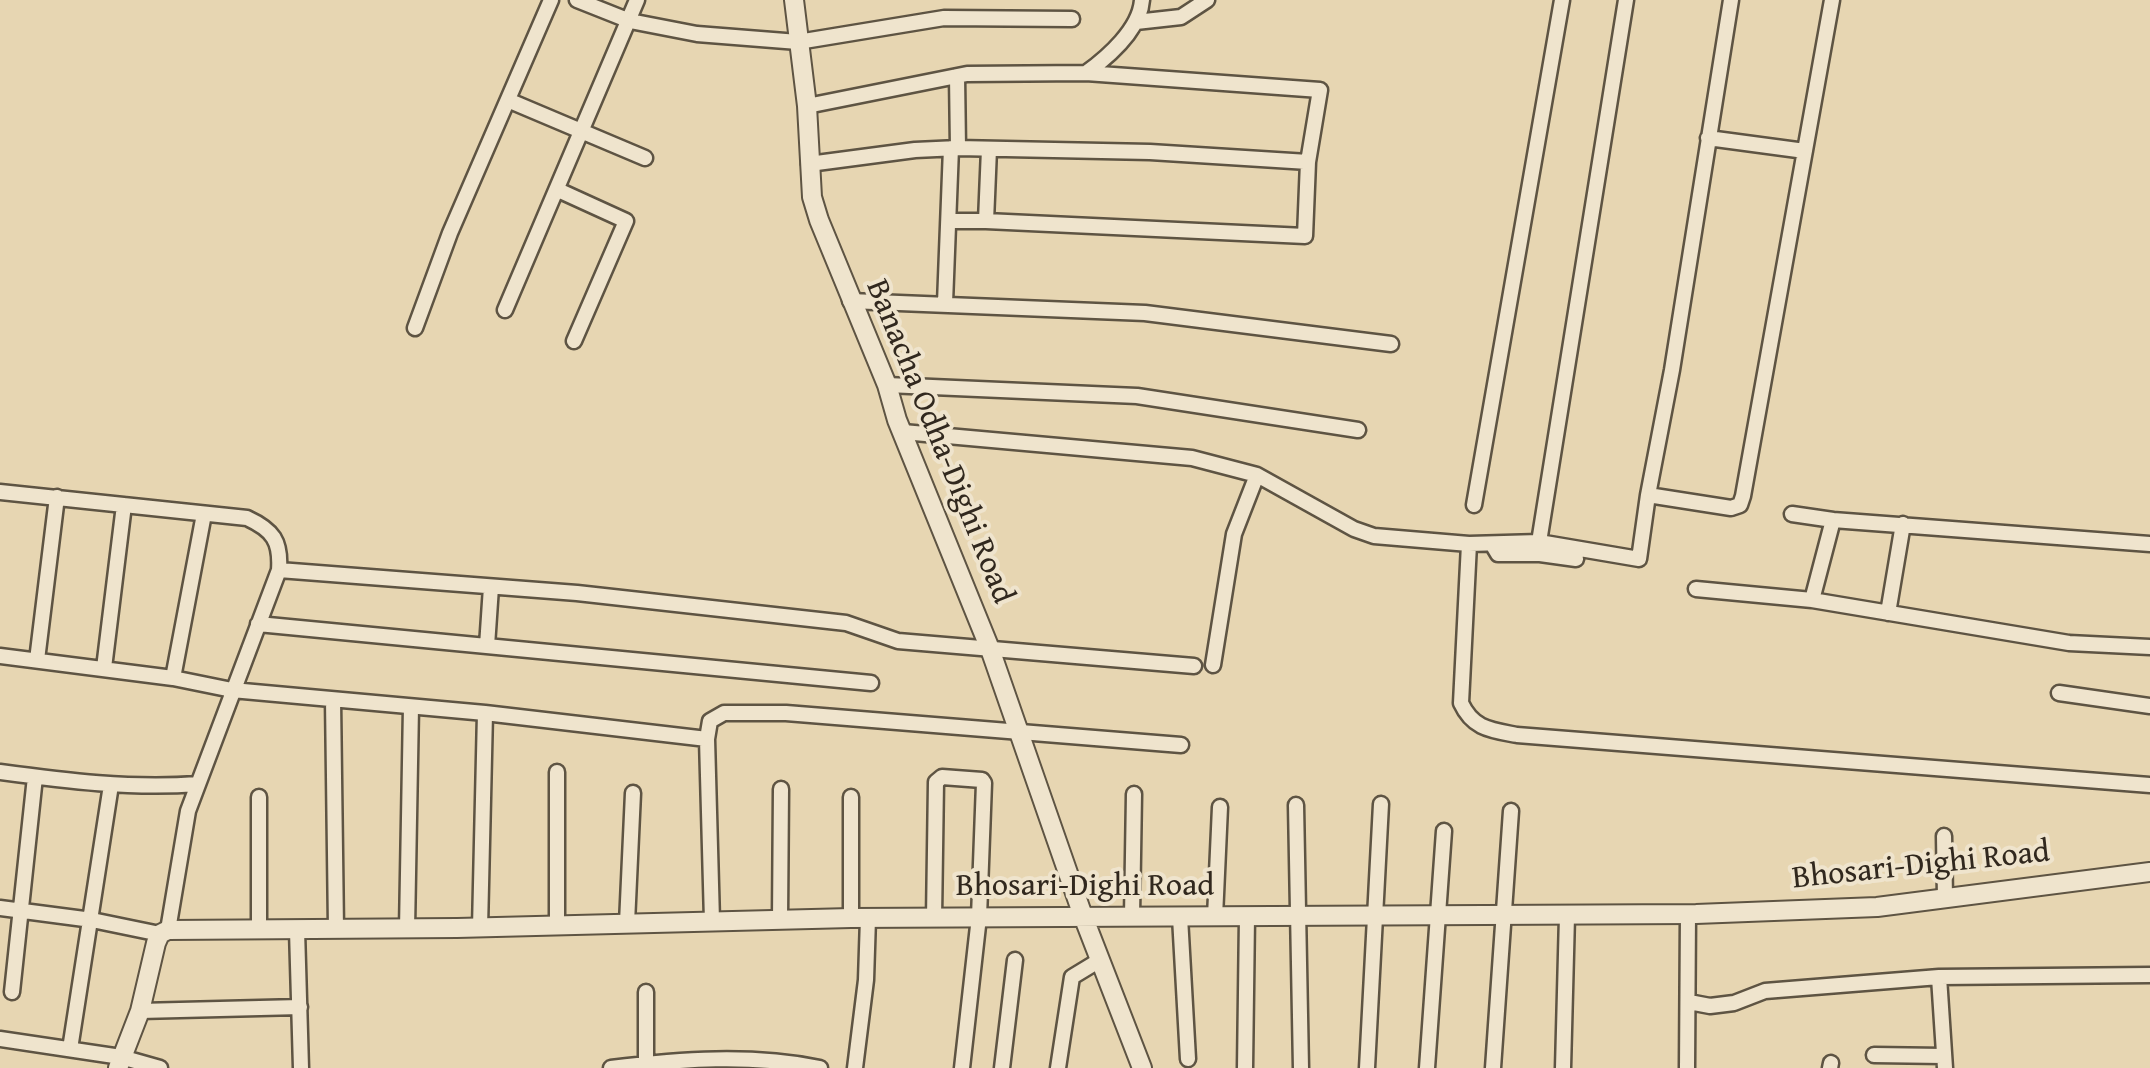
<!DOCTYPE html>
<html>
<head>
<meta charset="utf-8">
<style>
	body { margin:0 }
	canvas { display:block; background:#e7d6b2 }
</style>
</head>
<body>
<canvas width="2150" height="1068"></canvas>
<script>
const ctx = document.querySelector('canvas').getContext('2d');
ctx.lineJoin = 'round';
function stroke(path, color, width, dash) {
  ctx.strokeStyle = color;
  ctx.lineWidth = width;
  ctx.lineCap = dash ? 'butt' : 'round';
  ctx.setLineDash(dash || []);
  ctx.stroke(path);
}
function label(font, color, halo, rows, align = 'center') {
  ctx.font = font + ' "Gentium Book Plus",serif';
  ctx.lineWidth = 8;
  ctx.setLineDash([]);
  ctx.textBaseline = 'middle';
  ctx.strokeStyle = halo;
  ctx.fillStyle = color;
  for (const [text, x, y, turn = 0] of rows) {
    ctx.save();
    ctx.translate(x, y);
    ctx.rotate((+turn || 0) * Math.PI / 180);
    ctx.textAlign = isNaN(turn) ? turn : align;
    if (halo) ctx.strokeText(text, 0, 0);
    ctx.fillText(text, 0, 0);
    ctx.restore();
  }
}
const minor = new Path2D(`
	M 577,0 L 630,21 L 697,34 L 798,42 L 944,18 L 1072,19
	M 1731,0 L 1672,370 L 1648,495 L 1731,508 L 1740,505 L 1743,496 L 1832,0
	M 1136,22 L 1181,17 L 1207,0
	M 1086,73 C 1108,57 1140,29 1142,0
	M 957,76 L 958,148
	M 510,101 L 645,158
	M 807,106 L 967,74 L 1086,73 L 1320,90 L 1308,162 L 1150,152 L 958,148 L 915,150 L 809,164
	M 1708,138 L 1805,151
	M 989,149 L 986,221 L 1305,236 L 1308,162
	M 558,190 L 626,221 L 574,341
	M 949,221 L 986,221
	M 850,301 L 1145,313 L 1391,344
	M 945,303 L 951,148
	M 505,310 L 637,0
	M 415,328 L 450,233 L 551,0
	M 887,385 L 1137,396 L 1358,430
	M 903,432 L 1192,458 L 1257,475 L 1354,529 L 1374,536 L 1469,544
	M 0,492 L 247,518 C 273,530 281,541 279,570 L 188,811 L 168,930
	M 1648,495 L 1639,559 L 1539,542 L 1469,544 L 1461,703 C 1473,729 1491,730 1517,735 L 2150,785
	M 1474,505 L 1562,0
	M 1792,514 L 1833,520
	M 1539,542 L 1626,0
	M 1492,544 L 1498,554 L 1540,554 L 1576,559
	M 279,570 L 577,593 L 846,623 L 898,641 L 1194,666
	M 1696,589 L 1812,600 L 2069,643 L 2150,647
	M 1812,600 L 1833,520 L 2150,544
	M 1888,613 L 1903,524
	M 258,624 L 871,683
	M 487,646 L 491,587
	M 0,656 L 173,678 L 232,690 L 485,713 L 707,739 L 712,921
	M 37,660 L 57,497
	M 1213,665 L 1234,534 L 1257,475
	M 104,668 L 124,505
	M 173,678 L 204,514
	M 2059,693 L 2150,706
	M 333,700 L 336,929
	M 707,739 L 710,721 L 724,713 L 786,713 L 1181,745
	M 0,772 C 66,781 131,789 198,784
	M 557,772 L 557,925
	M 851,797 L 851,918
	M 1296,805 L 1301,1068
	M 1944,836 L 1945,898
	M 0,908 L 92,920 L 160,934
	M 1132,916 L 1134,794
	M 1180,917 L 1188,1059
	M 1215,917 L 1220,807
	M 934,918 L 936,782 L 942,777 L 982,780 L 984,783 L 979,917 L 962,1068
	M 780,919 L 781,789
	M 627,923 L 633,793
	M 480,928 L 485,713
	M 407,929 L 411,707
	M 259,930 L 259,797
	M 297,930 L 301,1068
	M 1939,977 L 1945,1068
	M 12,992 L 35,777
	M 646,992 L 646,1063
	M 1689,1002 L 1710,1006 L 1734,1003 L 1765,991 L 1939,977 L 2150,975
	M 140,1011 L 300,1007
	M 0,1039 L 121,1057 L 160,1068
	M 70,1049 L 111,785
	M 1874,1055 L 1943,1056
	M 611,1068 C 680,1059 752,1054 820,1068
	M 855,1068 L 866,980 L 868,918
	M 1002,1068 L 1015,960
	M 1058,1068 L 1072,977 L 1100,960
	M 1245,1068 L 1247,917
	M 1367,1068 L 1381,804
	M 1427,1068 L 1444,831
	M 1493,1068 L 1511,811
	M 1563,1068 L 1567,916
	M 1687,1068 L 1688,914
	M 1830,1068 L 1831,1063`);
const tertiary = new Path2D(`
	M 794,0 L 807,106 L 812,197 L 819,220 L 887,385 L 897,420 L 990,649 L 1083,916 L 1142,1068
	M 118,1068 L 140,1011 L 156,943 L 160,934 L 168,930 L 457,928 L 851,918 L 1696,914 L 1877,907 L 2150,872`);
const streetNames = [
	["Banacha Odha-Dighi Road",939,442,68],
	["Bhosari-Dighi Road",1921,866,-6],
	["Bhosari-Dighi Road",1085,887]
];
stroke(minor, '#5e5443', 19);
stroke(tertiary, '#5e5443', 22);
stroke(minor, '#efe4cd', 14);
stroke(tertiary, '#efe4cd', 18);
label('32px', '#31281e', '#efe4cd', streetNames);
</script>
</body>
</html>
